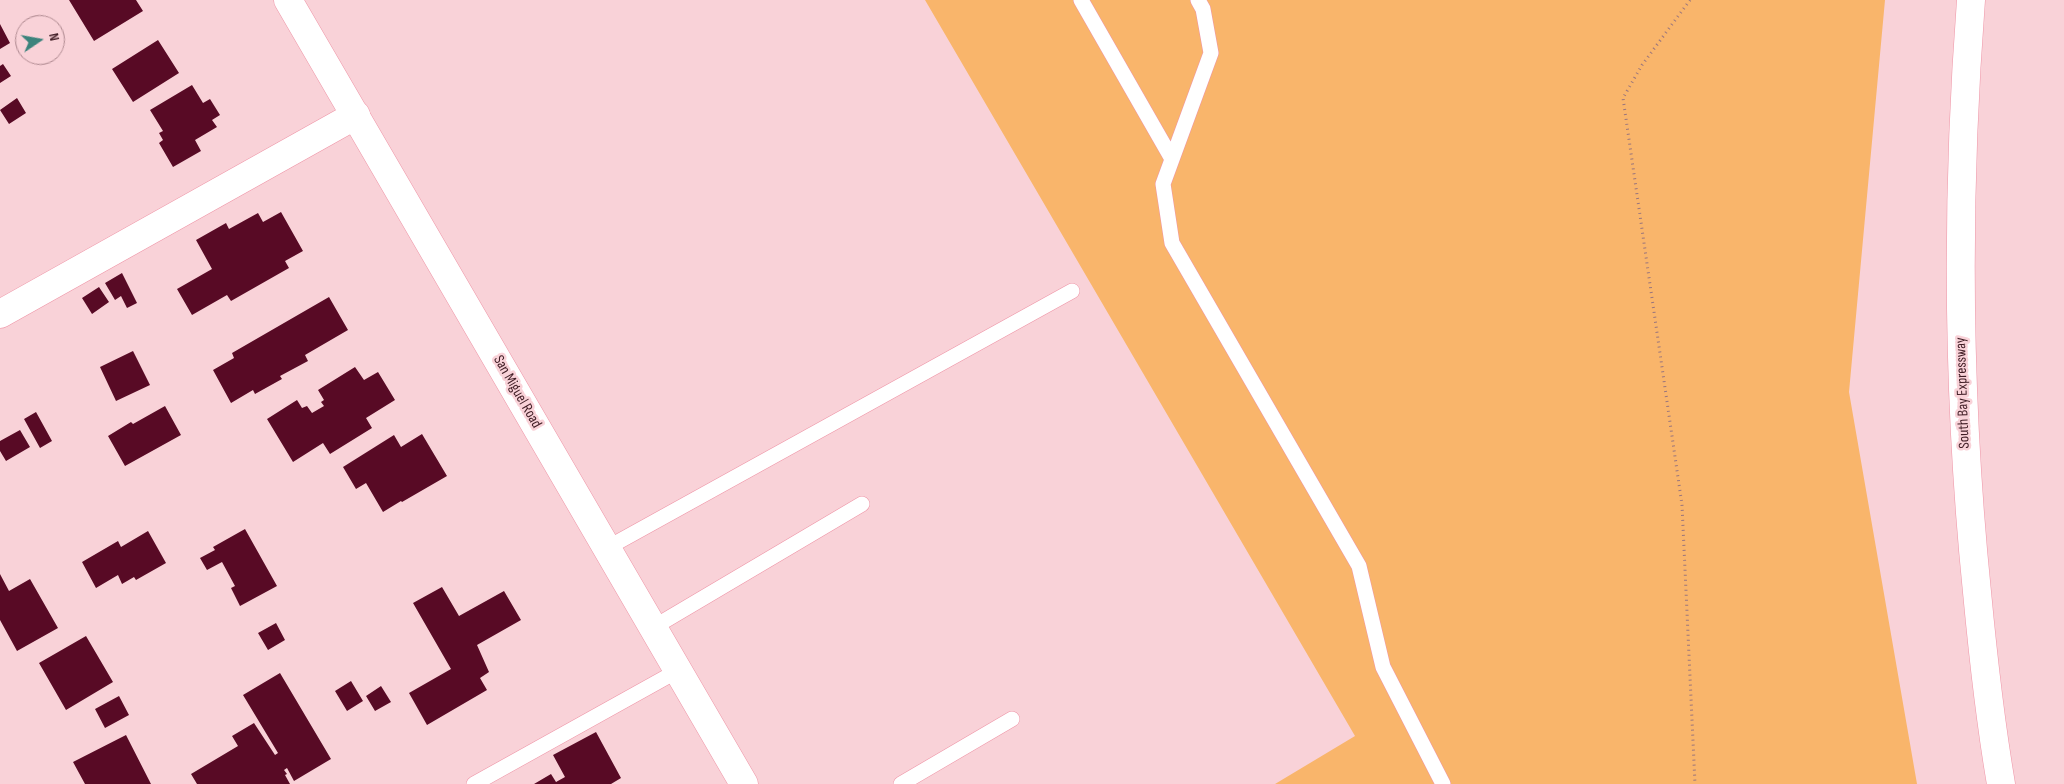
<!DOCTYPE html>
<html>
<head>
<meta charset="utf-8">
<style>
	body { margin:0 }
	#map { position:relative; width:2064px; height:784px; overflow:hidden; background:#f9d2d8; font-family:"Sofia Sans Condensed",sans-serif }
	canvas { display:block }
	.north { position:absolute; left:15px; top:15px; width:50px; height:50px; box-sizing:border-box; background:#f9d2d8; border:1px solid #af8990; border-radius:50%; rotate:78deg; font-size:14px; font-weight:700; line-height:20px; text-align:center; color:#3f1c24 }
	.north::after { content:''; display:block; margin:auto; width:18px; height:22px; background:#3c837c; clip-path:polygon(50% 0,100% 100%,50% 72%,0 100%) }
</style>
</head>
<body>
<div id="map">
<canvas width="2064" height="784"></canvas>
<div class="north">N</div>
</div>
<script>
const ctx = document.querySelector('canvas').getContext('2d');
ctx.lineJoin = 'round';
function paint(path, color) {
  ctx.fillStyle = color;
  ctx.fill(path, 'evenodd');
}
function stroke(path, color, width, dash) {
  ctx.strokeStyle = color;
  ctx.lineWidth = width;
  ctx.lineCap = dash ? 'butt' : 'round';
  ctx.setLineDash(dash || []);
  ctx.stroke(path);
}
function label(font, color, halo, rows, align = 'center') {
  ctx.font = font + ' "Sofia Sans Condensed",sans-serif';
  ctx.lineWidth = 5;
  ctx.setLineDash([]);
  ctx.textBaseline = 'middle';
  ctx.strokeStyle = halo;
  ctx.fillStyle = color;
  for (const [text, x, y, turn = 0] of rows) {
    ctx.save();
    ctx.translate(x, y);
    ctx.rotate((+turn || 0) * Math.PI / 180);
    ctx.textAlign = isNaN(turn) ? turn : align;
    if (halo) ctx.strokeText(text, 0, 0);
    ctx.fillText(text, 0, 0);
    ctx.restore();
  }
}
const green = new Path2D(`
	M 925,0 L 1885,0 L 1849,392 L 1917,784 L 1275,784 L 1355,736 Z`);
const building = new Path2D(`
	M 69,0 L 136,0 L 143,11 L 94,41 Z
	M 0,24 L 10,43 L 0,49 Z
	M 158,40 L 179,73 L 133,102 L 112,69 Z
	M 3,64 L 11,76 L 0,83 L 0,66 Z
	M 192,85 L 203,103 L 210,99 L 220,115 L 212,120 L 217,127 L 195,140 L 201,151 L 173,167 L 159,143 L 163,140 L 159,133 L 163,131 L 150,110 Z
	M 17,98 L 26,113 L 9,124 L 0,110 Z
	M 281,212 L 303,251 L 285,261 L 289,268 L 231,301 L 227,295 L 192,315 L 177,289 L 212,269 L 196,240 L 226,223 L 229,229 L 258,213 L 263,222 Z
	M 122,273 L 137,303 L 127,308 L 121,296 L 115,300 L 105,283 Z
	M 99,287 L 109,302 L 92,314 L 82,298 Z
	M 329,297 L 348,330 L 305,355 L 308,361 L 280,376 L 282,379 L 255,394 L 253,390 L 231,403 L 213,370 L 234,358 L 232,353 Z
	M 133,351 L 150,385 L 116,401 L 100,367 Z
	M 355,367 L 364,380 L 378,372 L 395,400 L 366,418 L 372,428 L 330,454 L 323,443 L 293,462 L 267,419 L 297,400 L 302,408 L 307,406 L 312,413 L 324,406 L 321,402 L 324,400 L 318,390 Z
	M 165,406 L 181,435 L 125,466 L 108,436 L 131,422 L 133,424 Z
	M 36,412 L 52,441 L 40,448 L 24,419 Z
	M 20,430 L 30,447 L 6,461 L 0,451 L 0,441 Z
	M 422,434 L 447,476 L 402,502 L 401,501 L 383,512 L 366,483 L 356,489 L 343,467 L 394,435 L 401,447 Z
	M 245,529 L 277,586 L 240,606 L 231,588 L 235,586 L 222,562 L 207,570 L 200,558 L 215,550 L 213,547 Z
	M 148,531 L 166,563 L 136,580 L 134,577 L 122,584 L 118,575 L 96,588 L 82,562 L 118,541 L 121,547 Z
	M 0,574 L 9,591 L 30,579 L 58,628 L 17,651 L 0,620 Z
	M 442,587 L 459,616 L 504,591 L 521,620 L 477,645 L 489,672 L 480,678 L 487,690 L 427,725 L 409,693 L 451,669 L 413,603 Z
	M 276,623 L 285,640 L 268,650 L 258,633 Z
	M 86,636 L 113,682 L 66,710 L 39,663 Z
	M 280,673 L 331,759 L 294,781 L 287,768 L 284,770 L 287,774 L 285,775 L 290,784 L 197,784 L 191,774 L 238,746 L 232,736 L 254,723 L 275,755 L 278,753 L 243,695 Z
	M 351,681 L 363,701 L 347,711 L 335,691 Z
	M 381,686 L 391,702 L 375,711 L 366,696 Z
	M 119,696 L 129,715 L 105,728 L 95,709 Z
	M 596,732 L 621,778 L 611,784 L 534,784 L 551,774 L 556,782 L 565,777 L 553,755 Z
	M 126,735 L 151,784 L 85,784 L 73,762 Z`);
const path = new Path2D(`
	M 1690,0 L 1642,65 L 1623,98 L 1682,505 L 1695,784`);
const lane = new Path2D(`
	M 1081,0 L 1172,159
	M 1198,0 L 1203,9 L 1211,53 L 1163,184 L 1172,243 L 1359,566 L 1383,667 L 1443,784
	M 607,548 L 1072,291
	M 654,627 L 862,504
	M 474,784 L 679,670
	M 901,784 L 1012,719`);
const street = new Path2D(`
	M 0,314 L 356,115`);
const secondary = new Path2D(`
	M 288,0 L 744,784`);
const highway = new Path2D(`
	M 1971,0 C 1956,197 1957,395 1977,592 C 1983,656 1990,720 2001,784`);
const streetNames = [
	["San Miguel Road",517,392,60],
	["South Bay Expressway",1963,393,-92]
];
paint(green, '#f9b56b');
paint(building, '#580a25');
stroke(lane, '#ee94a6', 16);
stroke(street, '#ee94a6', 29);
stroke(secondary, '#ee94a6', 29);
stroke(highway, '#ee94a6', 29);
stroke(path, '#9a757c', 3, [1, 4]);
stroke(lane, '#fff', 15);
stroke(street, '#fff', 28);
stroke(secondary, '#fff', 28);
stroke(highway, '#fff', 28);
label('15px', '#3f1c24', '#f9d2d8', streetNames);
</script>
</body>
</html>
